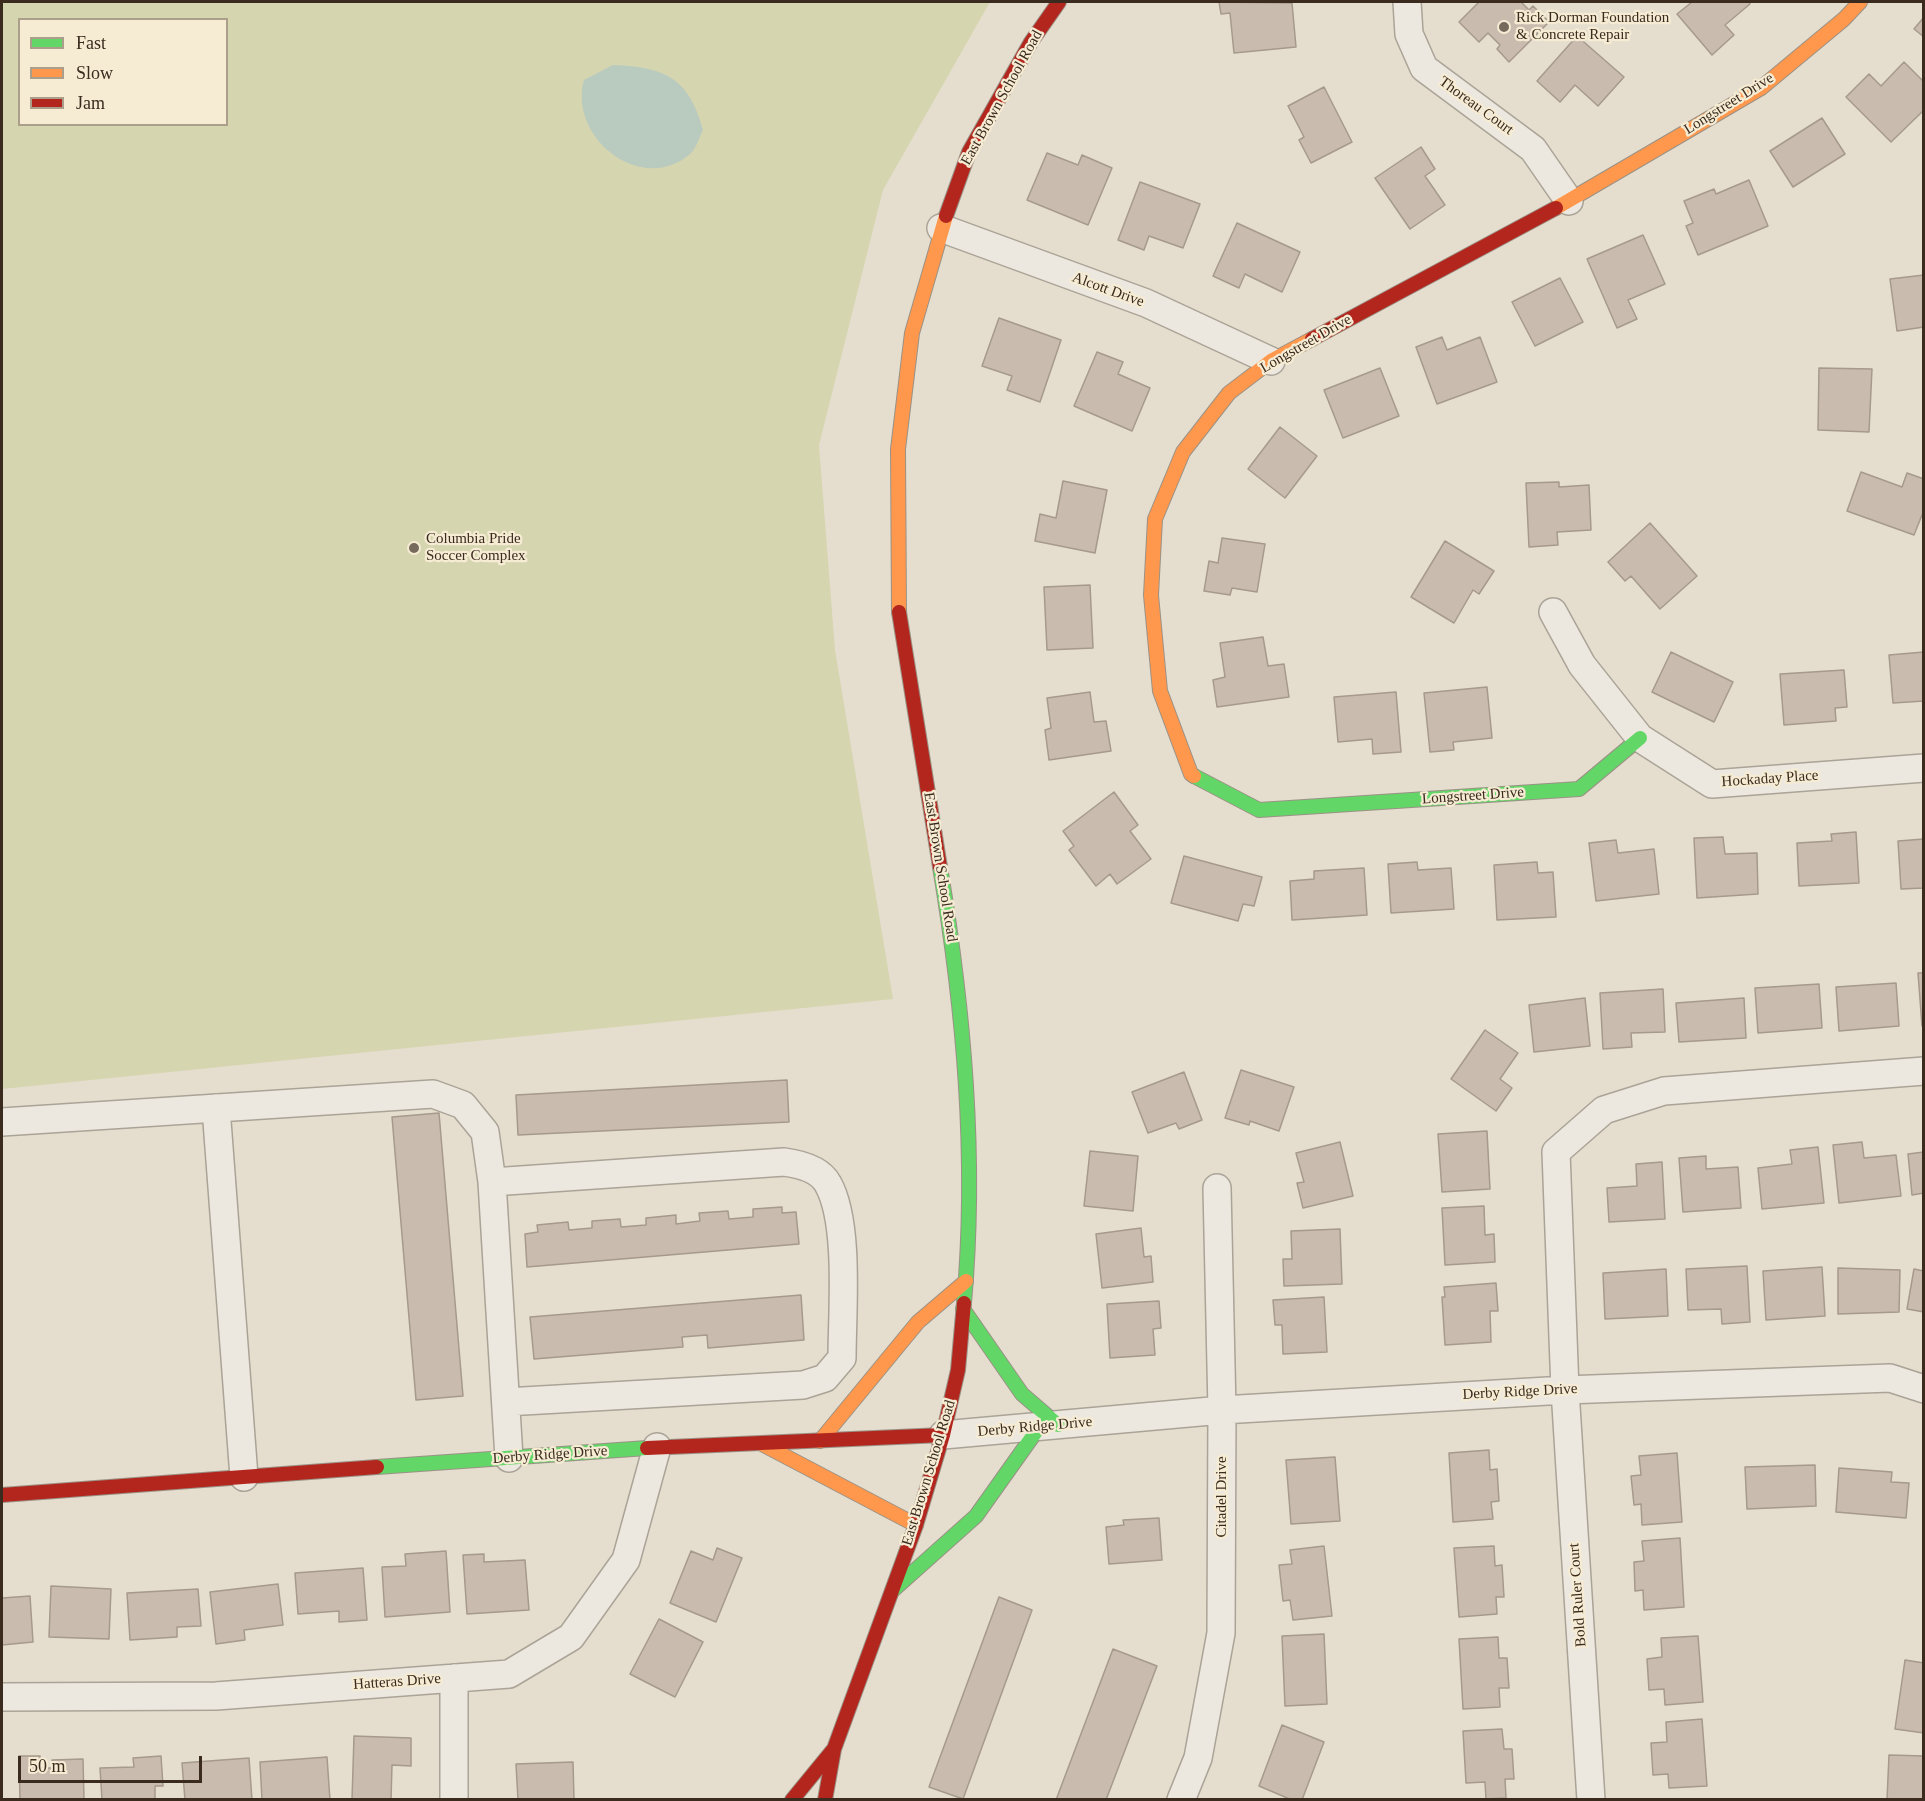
<!DOCTYPE html>
<html>
<head>
<meta charset="utf-8">
<style>
	body { margin:0 }
	#map { position:relative; width:1925px; height:1801px; overflow:hidden; background:#e5dece; font-family:Georgia,serif }
	canvas { display:block }
	.frame { position:absolute; inset:0; border:3px solid #3a2b1e; pointer-events:none }
	.legend { position:absolute; left:18px; top:18px; width:210px; height:108px; box-sizing:border-box; background:#f6ecd4; border:2px solid #ab9f8b; margin:0; padding:8px 10px; list-style:none; font-size:18px; color:#3a2b1e }
	.legend li { display:flex; align-items:center; gap:12px; height:30px }
	.legend b { width:30px; border:2px solid #ab9f8b }
	.scale { position:absolute; left:18px; top:1756px; width:184px; height:27px; box-sizing:border-box; border:3px solid #3a2b1e; border-top:0; padding-left:8px; font-size:18px; line-height:21px; white-space:nowrap; color:#3a2b1e; -webkit-text-stroke:4px #f6ecd4; paint-order:stroke }
</style>
</head>
<body>
<div id="map">
<canvas width="1925" height="1801"></canvas>
<div class="frame"></div>
<ul class="legend">
<li><b style="height:8px;background:#63d668"></b>Fast</li>
<li><b style="height:8px;background:#ff974d"></b>Slow</li>
<li><b style="height:8px;background:#b3261e"></b>Jam</li>
</ul>
<div class="scale">50 m</div>
</div>
<script>
const ctx = document.querySelector('canvas').getContext('2d');
ctx.lineJoin = 'round';
function paint(path, color) {
  ctx.fillStyle = color;
  ctx.fill(path, 'evenodd');
}
function stroke(path, color, width, dash) {
  ctx.strokeStyle = color;
  ctx.lineWidth = width;
  ctx.lineCap = dash ? 'butt' : 'round';
  ctx.setLineDash(dash || []);
  ctx.stroke(path);
}
function label(font, color, halo, rows, align = 'center') {
  ctx.font = font + ' Georgia,serif';
  ctx.lineWidth = 4.5;
  ctx.setLineDash([]);
  ctx.textBaseline = 'middle';
  ctx.strokeStyle = halo;
  ctx.fillStyle = color;
  for (const [text, x, y, turn = 0] of rows) {
    ctx.save();
    ctx.translate(x, y);
    ctx.rotate((+turn || 0) * Math.PI / 180);
    ctx.textAlign = isNaN(turn) ? turn : align;
    if (halo) ctx.strokeText(text, 0, 0);
    ctx.fillText(text, 0, 0);
    ctx.restore();
  }
}
const green = new Path2D(`
	M 2,2 L 990,2 L 883,190 L 819,445 L 835,650 L 893,999 L 2,1089 ZM 20,20 L 226,20 L 226,124 L 20,124 Z`);
const water = new Path2D(`
	M 613,65 C 665,67 689,78 703,130 C 699,138 696,149 690,154 C 641,196 568,137 584,80 Z`);
const building = new Path2D(`
	M 1219,2 L 1292,3 L 1296,47 L 1234,53 L 1230,13 L 1221,14 Z
	M 1479,2 L 1521,2 L 1529,10 L 1533,6 L 1549,22 L 1509,62 L 1497,49 L 1500,45 L 1488,33 L 1479,42 L 1459,22 Z
	M 1692,2 L 1749,2 L 1750,4 L 1725,25 L 1734,35 L 1712,55 L 1677,14 Z
	M 1924,17 L 1924,37 L 1914,29 Z
	M 1577,36 L 1624,77 L 1598,106 L 1575,85 L 1560,102 L 1537,81 Z
	M 1904,62 L 1924,82 L 1924,110 L 1891,142 L 1846,97 L 1869,74 L 1881,86 Z
	M 1324,87 L 1352,142 L 1311,163 L 1299,140 L 1304,137 L 1288,106 Z
	M 1822,118 L 1845,154 L 1793,187 L 1770,151 Z
	M 1421,147 L 1435,169 L 1425,176 L 1445,205 L 1410,229 L 1375,178 Z
	M 1047,153 L 1078,165 L 1082,155 L 1112,168 L 1088,225 L 1027,200 Z
	M 1749,180 L 1768,226 L 1698,255 L 1686,226 L 1693,223 L 1684,201 L 1714,189 L 1716,194 Z
	M 1140,182 L 1200,204 L 1183,248 L 1149,236 L 1144,250 L 1118,240 Z
	M 1237,223 L 1300,252 L 1282,292 L 1245,274 L 1239,288 L 1213,276 Z
	M 1643,235 L 1665,284 L 1628,300 L 1637,319 L 1617,328 L 1587,259 Z
	M 1924,275 L 1924,327 L 1897,331 L 1890,279 Z
	M 1560,278 L 1583,322 L 1535,346 L 1512,302 Z
	M 999,318 L 1061,340 L 1040,402 L 1007,390 L 1012,376 L 982,366 Z
	M 1442,337 L 1447,350 L 1480,337 L 1497,382 L 1437,404 L 1416,347 Z
	M 1097,352 L 1123,362 L 1118,374 L 1150,388 L 1132,431 L 1074,406 Z
	M 1380,368 L 1399,416 L 1343,438 L 1324,390 Z
	M 1819,368 L 1872,369 L 1869,432 L 1818,430 Z
	M 1280,427 L 1317,456 L 1285,498 L 1248,469 Z
	M 1861,472 L 1902,487 L 1907,473 L 1924,479 L 1924,510 L 1914,535 L 1847,511 Z
	M 1063,481 L 1107,490 L 1095,553 L 1035,541 L 1040,514 L 1056,518 Z
	M 1559,482 L 1559,487 L 1589,485 L 1591,530 L 1557,532 L 1558,545 L 1529,547 L 1526,483 Z
	M 1650,523 L 1697,576 L 1660,609 L 1631,576 L 1625,581 L 1608,562 Z
	M 1222,538 L 1265,544 L 1257,592 L 1232,588 L 1230,595 L 1204,591 L 1209,561 L 1218,563 Z
	M 1445,541 L 1494,571 L 1479,594 L 1473,590 L 1454,623 L 1411,597 Z
	M 1090,585 L 1093,648 L 1047,650 L 1044,587 Z
	M 1263,637 L 1268,666 L 1284,664 L 1289,697 L 1217,707 L 1213,680 L 1225,677 L 1220,643 Z
	M 1671,652 L 1733,682 L 1714,722 L 1652,692 Z
	M 1924,652 L 1924,701 L 1893,703 L 1889,655 Z
	M 1844,670 L 1847,707 L 1835,708 L 1836,721 L 1784,725 L 1780,674 Z
	M 1487,687 L 1492,738 L 1453,742 L 1454,750 L 1430,752 L 1424,693 Z
	M 1090,692 L 1094,722 L 1106,721 L 1111,751 L 1049,760 L 1045,730 L 1051,728 L 1047,698 Z
	M 1396,692 L 1401,752 L 1373,754 L 1372,739 L 1338,742 L 1334,697 Z
	M 1114,792 L 1138,825 L 1130,831 L 1151,859 L 1117,884 L 1110,874 L 1096,886 L 1069,850 L 1074,846 L 1063,831 Z
	M 1856,832 L 1859,883 L 1799,886 L 1797,843 L 1832,841 L 1831,834 Z
	M 1723,837 L 1725,854 L 1757,853 L 1758,894 L 1697,898 L 1694,838 Z
	M 1924,839 L 1924,888 L 1901,889 L 1898,841 Z
	M 1616,840 L 1618,853 L 1654,849 L 1659,894 L 1596,901 L 1589,843 Z
	M 1184,856 L 1262,877 L 1254,906 L 1243,904 L 1238,921 L 1171,903 Z
	M 1417,862 L 1418,870 L 1451,868 L 1454,909 L 1391,913 L 1388,864 Z
	M 1537,862 L 1538,873 L 1553,872 L 1556,917 L 1497,920 L 1494,865 Z
	M 1364,868 L 1367,915 L 1292,920 L 1290,881 L 1314,879 L 1314,871 Z
	M 1918,973 L 1924,973 L 1924,1026 L 1922,1026 Z
	M 1896,983 L 1899,1026 L 1839,1031 L 1836,987 Z
	M 1819,984 L 1822,1028 L 1758,1033 L 1755,988 Z
	M 1663,989 L 1665,1032 L 1631,1033 L 1632,1047 L 1603,1049 L 1600,993 Z
	M 1585,998 L 1590,1046 L 1534,1052 L 1529,1005 Z
	M 1744,998 L 1746,1038 L 1679,1042 L 1676,1003 Z
	M 1485,1030 L 1518,1053 L 1500,1079 L 1512,1088 L 1496,1111 L 1451,1079 Z
	M 1241,1070 L 1294,1087 L 1279,1131 L 1250,1121 L 1249,1125 L 1225,1118 Z
	M 1184,1072 L 1202,1120 L 1179,1129 L 1176,1123 L 1148,1133 L 1132,1092 Z
	M 787,1080 L 789,1122 L 518,1135 L 516,1095 Z
	M 439,1113 L 463,1396 L 416,1400 L 392,1117 Z
	M 1487,1131 L 1490,1189 L 1442,1192 L 1438,1134 Z
	M 1340,1142 L 1353,1196 L 1303,1208 L 1297,1183 L 1304,1182 L 1296,1153 Z
	M 1862,1142 L 1864,1158 L 1896,1155 L 1901,1196 L 1839,1203 L 1833,1145 Z
	M 1818,1147 L 1824,1203 L 1762,1209 L 1758,1168 L 1792,1164 L 1790,1150 Z
	M 1090,1151 L 1138,1156 L 1133,1211 L 1084,1206 Z
	M 1924,1152 L 1924,1193 L 1912,1195 L 1908,1154 Z
	M 1706,1156 L 1706,1169 L 1738,1167 L 1741,1208 L 1683,1212 L 1679,1158 Z
	M 1662,1162 L 1665,1219 L 1609,1222 L 1607,1188 L 1637,1186 L 1636,1164 Z
	M 1484,1206 L 1485,1235 L 1494,1234 L 1495,1262 L 1445,1265 L 1442,1208 Z
	M 782,1207 L 782,1213 L 796,1212 L 799,1244 L 527,1267 L 525,1234 L 538,1232 L 537,1225 L 568,1222 L 569,1230 L 592,1228 L 592,1221 L 620,1219 L 621,1227 L 646,1225 L 646,1218 L 676,1215 L 676,1224 L 700,1221 L 699,1213 L 728,1211 L 729,1219 L 753,1217 L 753,1209 Z
	M 1141,1228 L 1144,1257 L 1151,1256 L 1153,1282 L 1102,1288 L 1096,1234 Z
	M 1340,1229 L 1342,1284 L 1284,1286 L 1283,1259 L 1292,1259 L 1291,1231 Z
	M 1747,1266 L 1750,1322 L 1722,1324 L 1721,1309 L 1688,1310 L 1686,1269 Z
	M 1822,1267 L 1825,1316 L 1766,1320 L 1763,1271 Z
	M 1838,1268 L 1900,1270 L 1899,1312 L 1838,1314 Z
	M 1666,1269 L 1668,1316 L 1605,1319 L 1603,1273 Z
	M 1914,1269 L 1924,1271 L 1924,1312 L 1907,1309 Z
	M 1496,1283 L 1498,1311 L 1490,1311 L 1491,1342 L 1445,1345 L 1442,1297 L 1445,1297 L 1444,1287 Z
	M 801,1295 L 804,1340 L 708,1348 L 707,1335 L 682,1337 L 683,1347 L 534,1359 L 530,1317 Z
	M 1324,1297 L 1327,1352 L 1283,1354 L 1282,1325 L 1275,1325 L 1273,1300 Z
	M 1159,1301 L 1161,1328 L 1153,1329 L 1155,1355 L 1110,1358 L 1107,1304 Z
	M 1489,1450 L 1490,1470 L 1497,1469 L 1499,1501 L 1491,1502 L 1493,1519 L 1453,1522 L 1449,1453 Z
	M 1677,1453 L 1682,1522 L 1642,1525 L 1641,1504 L 1634,1505 L 1631,1476 L 1641,1475 L 1639,1456 Z
	M 1335,1457 L 1340,1521 L 1291,1524 L 1286,1460 Z
	M 1815,1465 L 1816,1506 L 1747,1509 L 1745,1467 Z
	M 1839,1468 L 1892,1472 L 1891,1482 L 1909,1483 L 1906,1518 L 1836,1512 Z
	M 1159,1518 L 1162,1560 L 1109,1564 L 1106,1527 L 1124,1525 L 1123,1520 Z
	M 1680,1538 L 1684,1607 L 1644,1610 L 1643,1590 L 1635,1591 L 1634,1562 L 1644,1561 L 1642,1541 Z
	M 1324,1546 L 1332,1616 L 1293,1620 L 1290,1600 L 1283,1601 L 1279,1565 L 1292,1564 L 1290,1550 Z
	M 1494,1546 L 1495,1566 L 1502,1565 L 1504,1597 L 1496,1597 L 1497,1614 L 1459,1617 L 1454,1548 Z
	M 717,1548 L 742,1558 L 716,1622 L 670,1603 L 691,1551 L 713,1560 Z
	M 446,1551 L 450,1612 L 385,1617 L 382,1567 L 406,1566 L 405,1554 Z
	M 484,1554 L 484,1562 L 525,1560 L 529,1610 L 467,1614 L 463,1555 Z
	M 363,1568 L 367,1620 L 339,1622 L 339,1611 L 298,1614 L 295,1573 Z
	M 278,1584 L 283,1625 L 244,1630 L 245,1640 L 216,1644 L 210,1592 Z
	M 51,1586 L 111,1589 L 109,1639 L 49,1637 Z
	M 198,1589 L 201,1626 L 177,1627 L 177,1637 L 130,1640 L 127,1593 Z
	M 30,1596 L 33,1642 L 2,1645 L 2,1598 Z
	M 999,1597 L 1032,1610 L 963,1799 L 929,1787 Z
	M 659,1619 L 703,1642 L 675,1697 L 630,1674 Z
	M 1324,1634 L 1327,1704 L 1285,1706 L 1282,1636 Z
	M 1698,1636 L 1703,1702 L 1665,1705 L 1664,1689 L 1649,1690 L 1647,1659 L 1662,1657 L 1661,1638 Z
	M 1498,1637 L 1499,1658 L 1507,1658 L 1509,1688 L 1499,1688 L 1500,1707 L 1463,1709 L 1459,1639 Z
	M 1113,1649 L 1157,1666 L 1106,1800 L 1056,1800 Z
	M 1905,1660 L 1924,1663 L 1924,1733 L 1895,1729 Z
	M 1702,1719 L 1707,1786 L 1669,1788 L 1668,1774 L 1653,1775 L 1651,1743 L 1667,1742 L 1666,1722 Z
	M 1282,1725 L 1324,1742 L 1302,1800 L 1292,1800 L 1259,1786 Z
	M 1502,1729 L 1504,1749 L 1512,1749 L 1514,1779 L 1505,1779 L 1506,1798 L 1486,1799 L 1485,1782 L 1466,1783 L 1463,1731 Z
	M 354,1736 L 411,1738 L 411,1766 L 392,1765 L 391,1800 L 352,1800 Z
	M 1889,1755 L 1924,1756 L 1924,1800 L 1887,1800 Z
	M 19,1756 L 40,1756 L 40,1768 L 52,1768 L 52,1760 L 83,1759 L 84,1800 L 20,1800 Z
	M 161,1756 L 163,1786 L 155,1786 L 155,1800 L 102,1800 L 100,1768 L 134,1767 L 133,1758 Z
	M 327,1757 L 330,1800 L 262,1800 L 260,1762 Z
	M 249,1758 L 252,1800 L 185,1800 L 182,1763 Z
	M 573,1762 L 574,1800 L 518,1800 L 516,1764 Z`);
const street = new Path2D(`
	M 1407,2 L 1409,34 L 1424,68 L 1533,149 L 1569,201
	M 941,228 L 1146,303 L 1271,361
	M 1553,612 L 1582,665 L 1640,738 L 1712,784 L 1924,768
	M 216,1108 L 244,1477
	M 2,1122 L 433,1094 L 463,1105 L 485,1132 L 492,1182 L 509,1458
	M 492,1182 L 784,1162 C 799,1164 820,1169 828,1184 C 850,1223 842,1313 842,1358 L 825,1378 L 803,1385 L 506,1402
	M 943,1435 L 1222,1410 L 1565,1390 L 1890,1378 L 1924,1389
	M 454,1678 L 454,1800
	M 2,1697 L 216,1696 L 509,1674 L 571,1637 L 626,1560 L 657,1447
	M 1181,1800 L 1198,1758 L 1221,1633 L 1222,1410 L 1217,1188
	M 1591,1800 L 1565,1390 L 1556,1152 L 1604,1110 L 1664,1091 L 1924,1071`);
const fast = new Path2D(`
	M 1194,776 L 1259,810 L 1579,789 L 1640,738
	M 940,867 C 964,1011 977,1157 964,1303
	M 963,1309 L 1022,1394 L 1058,1425
	M 377,1467 L 647,1448
	M 892,1591 L 976,1516 L 1040,1426`);
const slow = new Path2D(`
	M 1556,208 L 1761,88 L 1844,19 L 1860,2
	M 899,612 L 898,449 L 912,333 L 946,216
	M 1194,776 L 1191,774 L 1160,691 L 1151,595 L 1155,519 L 1183,452 L 1229,393 L 1271,361 L 1312,339
	M 820,1441 L 918,1322 L 966,1281
	M 762,1444 L 916,1525`);
const jam = new Path2D(`
	M 946,216 L 969,152 L 1031,42 L 1059,2
	M 1312,339 L 1556,208
	M 899,612 L 940,867
	M 647,1448 L 943,1435
	M 2,1495 L 377,1467
	M 792,1800 L 833,1750
	M 825,1800 L 834,1749 L 916,1525 L 943,1435 L 958,1370 L 964,1303`);
const markers = [
	[1504,27,6,"#766a5c"],
	[414,548,6,"#766a5c"]
];
const poiNames = [
	["Rick Dorman Foundation",1516,18],
	["& Concrete Repair",1516,35],
	["Columbia Pride",426,539],
	["Soccer Complex",426,556]
];
const streetNames = [
	["East Brown School Road",1002,98,-61],
	["Longstreet Drive",1729,104,-32],
	["Thoreau Court",1476,106,36],
	["Alcott Drive",1108,290,20],
	["Longstreet Drive",1306,344,-30],
	["Hockaday Place",1770,779,-4],
	["Longstreet Drive",1473,796,-4],
	["East Brown School Road",940,867,81],
	["Derby Ridge Drive",1520,1392,-3],
	["Derby Ridge Drive",1035,1427,-5],
	["Derby Ridge Drive",550,1455,-4],
	["East Brown School Road",929,1473,-73],
	["Citadel Drive",1222,1497,-90],
	["Bold Ruler Court",1578,1595,-94],
	["Hatteras Drive",397,1682,-4]
];
paint(green, '#d5d5b0');
paint(water, '#b9cabf');
paint(building, '#c9bcaf');
stroke(building, '#a6998d', 1.5);
stroke(street, '#aaa397', 30);
stroke(fast, '#9a9286', 16);
stroke(slow, '#9a9286', 16);
stroke(jam, '#9a9286', 16);
stroke(street, '#ede8df', 27);
stroke(fast, '#63d668', 14);
stroke(slow, '#ff974d', 14);
stroke(jam, '#b3261e', 14);
for (const [x, y, r, color] of markers) {
  const dot = new Path2D();
  dot.arc(x, y, r, 0, 2 * Math.PI);
  ctx.fillStyle = color;
  ctx.fill(dot);
  stroke(dot, '#f6ecd4', 2);
}
label('15px', '#3a2b1e', '#f6ecd4', poiNames, 'left');
label('15px', '#3a2b1e', '#f6ecd4', streetNames);
</script>
</body>
</html>
